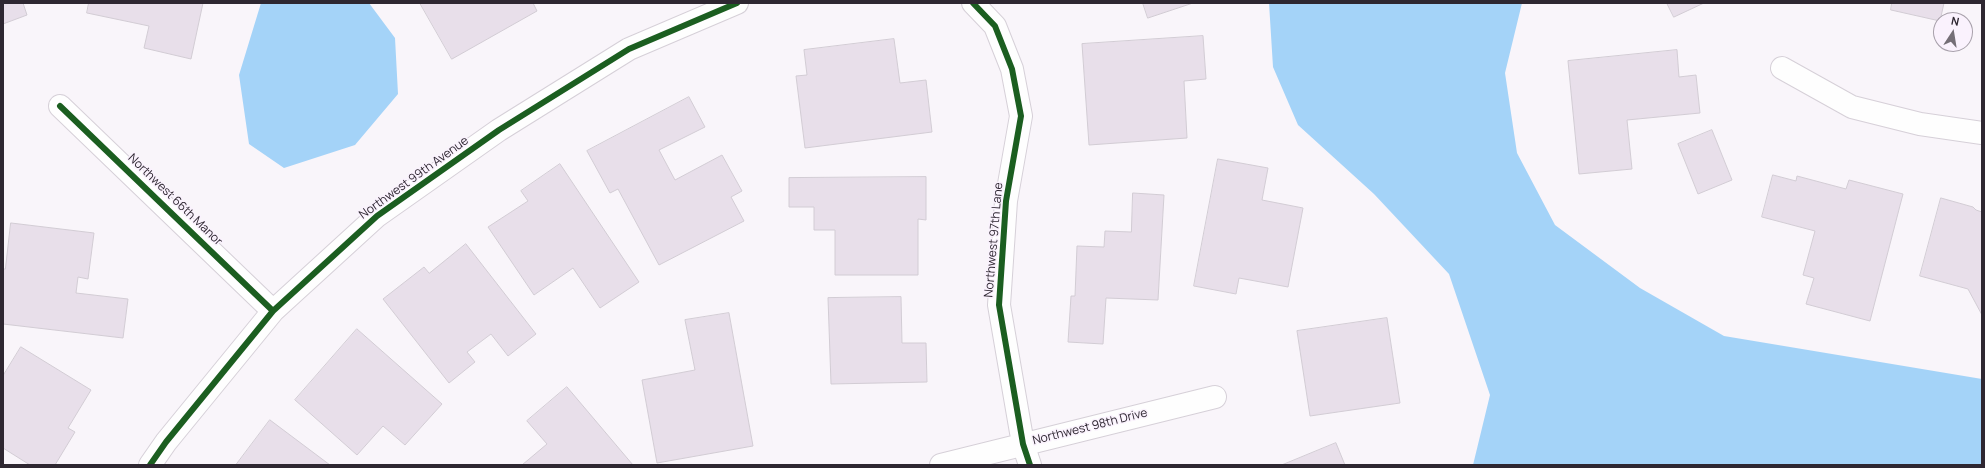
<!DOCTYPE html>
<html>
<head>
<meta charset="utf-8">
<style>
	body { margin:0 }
	#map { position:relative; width:1985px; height:468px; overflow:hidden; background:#f9f5fa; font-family:Manrope,sans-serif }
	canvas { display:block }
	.frame { position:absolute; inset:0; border:4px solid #2e2731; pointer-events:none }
	.north { position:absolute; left:1933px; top:12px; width:40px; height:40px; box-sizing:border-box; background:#faf2fd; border:1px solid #a8a1ab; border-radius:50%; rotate:12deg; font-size:11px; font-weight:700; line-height:16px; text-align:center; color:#2e2731 }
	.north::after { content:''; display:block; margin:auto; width:14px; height:18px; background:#756f77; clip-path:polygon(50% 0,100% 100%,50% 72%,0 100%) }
</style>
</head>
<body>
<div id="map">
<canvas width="1985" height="468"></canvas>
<div class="frame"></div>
<div class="north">N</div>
</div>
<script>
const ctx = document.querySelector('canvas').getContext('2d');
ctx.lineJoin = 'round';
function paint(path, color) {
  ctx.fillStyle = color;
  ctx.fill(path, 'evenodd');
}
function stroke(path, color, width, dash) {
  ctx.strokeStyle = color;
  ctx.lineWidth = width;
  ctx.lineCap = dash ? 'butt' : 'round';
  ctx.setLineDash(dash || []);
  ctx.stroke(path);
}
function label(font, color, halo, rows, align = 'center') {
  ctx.font = font + ' Manrope,sans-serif';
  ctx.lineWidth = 3;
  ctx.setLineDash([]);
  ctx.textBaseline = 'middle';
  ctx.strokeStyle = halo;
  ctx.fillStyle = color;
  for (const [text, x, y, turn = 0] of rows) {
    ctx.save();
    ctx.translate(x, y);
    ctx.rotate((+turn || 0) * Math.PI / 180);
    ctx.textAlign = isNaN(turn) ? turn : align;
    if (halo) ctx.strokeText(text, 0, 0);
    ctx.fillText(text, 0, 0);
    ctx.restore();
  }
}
const water = new Path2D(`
	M 261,3 L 369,3 L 395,38 L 398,94 L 355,145 L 284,168 L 249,144 L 239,75 Z
	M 1269,3 L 1522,3 L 1505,73 L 1517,153 L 1555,225 L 1640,288 L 1724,336 L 1982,379 L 1982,465 L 1473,465 L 1490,395 L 1449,274 L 1374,194 L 1298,125 L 1273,67 Z`);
const building = new Path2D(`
	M 3,3 L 23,3 L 27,15 L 3,24 Z
	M 89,3 L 203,3 L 191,59 L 144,48 L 149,26 L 87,13 Z
	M 420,3 L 533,3 L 537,11 L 452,59 Z
	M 1143,3 L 1193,3 L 1148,18 Z
	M 1667,3 L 1704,3 L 1674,17 Z
	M 1892,3 L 1944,3 L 1940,21 L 1891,10 Z
	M 1203,36 L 1206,79 L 1184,81 L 1187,138 L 1089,145 L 1082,44 Z
	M 894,39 L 900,83 L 926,80 L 932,132 L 805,148 L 796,76 L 807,75 L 804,50 Z
	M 1677,50 L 1679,77 L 1696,75 L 1700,113 L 1627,120 L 1632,169 L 1579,174 L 1568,61 Z
	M 689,97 L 705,127 L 659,150 L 675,180 L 722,155 L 742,191 L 731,197 L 744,221 L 659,265 L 618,189 L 610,193 L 587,151 Z
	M 1712,130 L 1732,180 L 1698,194 L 1678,144 Z
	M 1218,159 L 1268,168 L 1262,200 L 1303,208 L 1288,287 L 1239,278 L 1236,294 L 1194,286 Z
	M 560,164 L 639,282 L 600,308 L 573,268 L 534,295 L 488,227 L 528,201 L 521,191 Z
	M 1773,175 L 1796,181 L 1797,176 L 1846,189 L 1849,180 L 1903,194 L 1870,321 L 1806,304 L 1814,278 L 1803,275 L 1815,231 L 1762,217 Z
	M 926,177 L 926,220 L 918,219 L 918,275 L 835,275 L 835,230 L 814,230 L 814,207 L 789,207 L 789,178 Z
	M 1133,193 L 1164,195 L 1158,300 L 1106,298 L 1103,344 L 1068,342 L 1071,296 L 1075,296 L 1077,246 L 1104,247 L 1105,231 L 1131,232 Z
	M 1941,198 L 1973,207 L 1976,210 L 1982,212 L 1982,315 L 1968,289 L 1920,276 Z
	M 11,223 L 94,233 L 88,279 L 78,277 L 76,293 L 128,299 L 123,338 L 3,324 L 3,269 L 5,269 Z
	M 466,244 L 536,334 L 508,356 L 491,334 L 467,352 L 475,362 L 449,383 L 383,299 L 424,267 L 429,273 Z
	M 901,297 L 902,343 L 926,343 L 927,382 L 831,384 L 828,298 Z
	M 729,313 L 753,446 L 657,463 L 642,380 L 695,370 L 685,320 Z
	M 1387,318 L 1400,403 L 1310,416 L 1297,331 Z
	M 357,329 L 442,404 L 405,445 L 383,426 L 357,455 L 295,400 Z
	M 21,347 L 91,390 L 68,428 L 75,432 L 55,465 L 30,465 L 3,448 L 3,376 Z
	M 567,387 L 633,465 L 522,465 L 547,444 L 527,421 Z
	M 270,420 L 330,465 L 236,465 Z
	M 1336,443 L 1345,465 L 1282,465 Z`);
const street = new Path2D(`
	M 973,3 L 995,26 L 1012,69 L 1021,116 L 1006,201 L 999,305 L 1023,444 L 1030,465
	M 1782,68 L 1852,107 L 1920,124 L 1982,133
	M 60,106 L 273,311
	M 150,465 L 166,442 L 273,311 L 377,216 L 499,130 L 629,49 L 737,3
	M 941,465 L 1215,397`);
const cycleway = new Path2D(`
	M 973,3 L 995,26 L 1012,69 L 1021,116 L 1006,201 L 999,305 L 1023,444 L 1030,465
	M 60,106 L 273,311
	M 150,465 L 166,442 L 273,311 L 377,216 L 499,130 L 629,49 L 737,3`);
const streetNames = [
	["Northwest 99th Avenue",414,178,-36],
	["Northwest 66th Manor",175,200,44],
	["Northwest 97th Lane",994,240,-85],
	["Northwest 98th Drive",1090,427,-14]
];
paint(water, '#a4d3f8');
paint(building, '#e8dfea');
stroke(building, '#d2ccd4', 1);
stroke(street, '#d6d0d8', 24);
stroke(street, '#fefefe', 22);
stroke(cycleway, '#1b5e20', 6);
label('12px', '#2e2731', '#faf2fd', streetNames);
</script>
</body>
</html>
